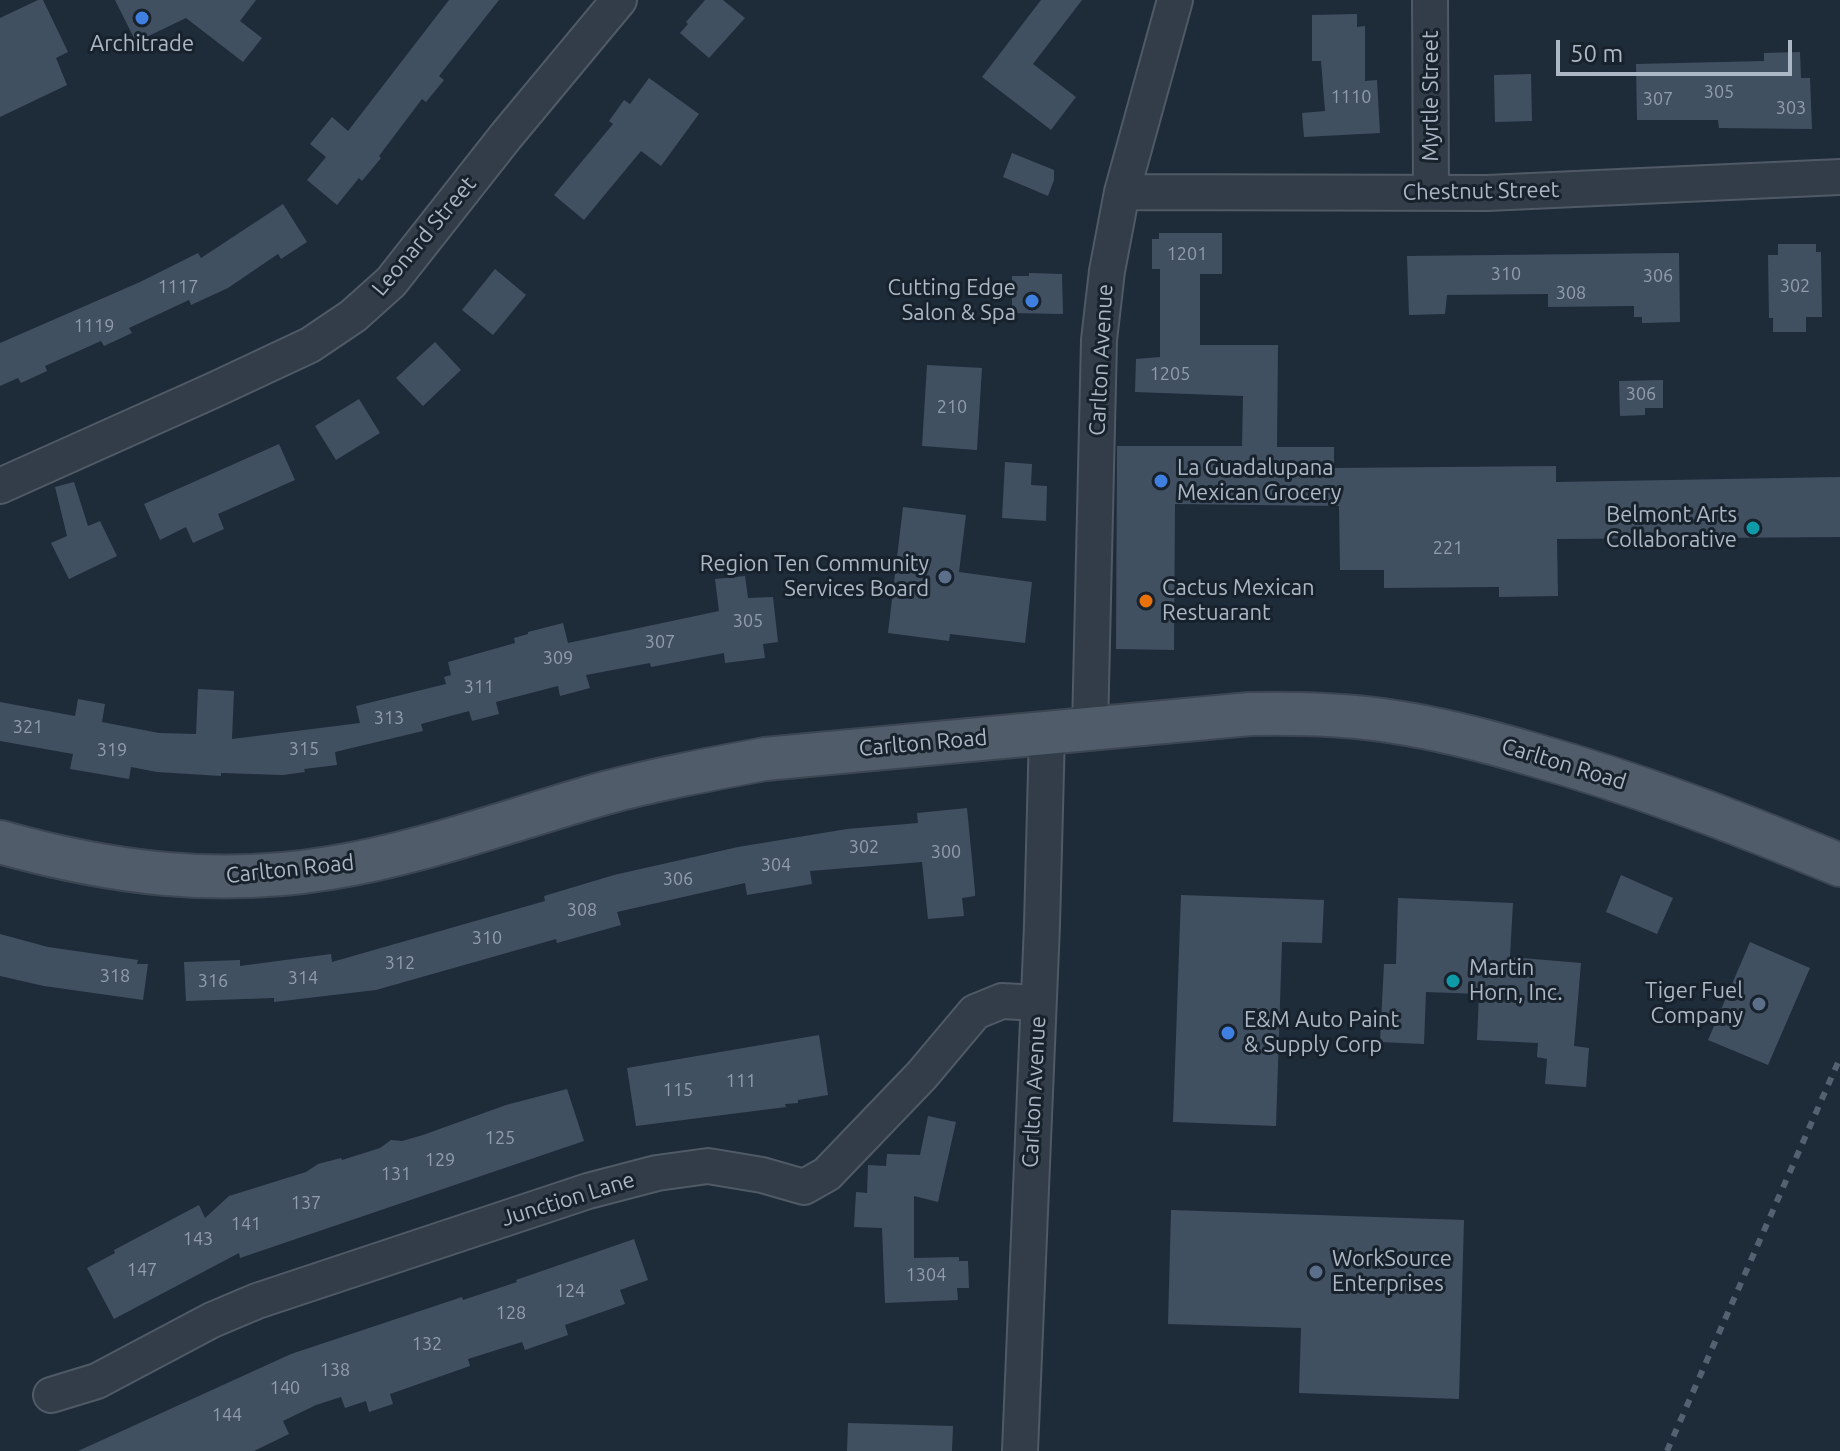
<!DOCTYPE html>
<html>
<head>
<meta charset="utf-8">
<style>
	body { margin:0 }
	#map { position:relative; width:1840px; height:1451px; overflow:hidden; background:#1e2b39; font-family:Ubuntu,sans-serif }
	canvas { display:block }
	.scale { position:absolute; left:1556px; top:40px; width:236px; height:36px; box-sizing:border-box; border:4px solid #acb7c6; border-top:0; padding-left:10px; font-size:24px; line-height:28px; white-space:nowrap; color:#acb7c6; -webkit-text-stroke:6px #18222d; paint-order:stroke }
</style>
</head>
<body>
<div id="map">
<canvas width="1840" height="1451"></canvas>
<div class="scale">50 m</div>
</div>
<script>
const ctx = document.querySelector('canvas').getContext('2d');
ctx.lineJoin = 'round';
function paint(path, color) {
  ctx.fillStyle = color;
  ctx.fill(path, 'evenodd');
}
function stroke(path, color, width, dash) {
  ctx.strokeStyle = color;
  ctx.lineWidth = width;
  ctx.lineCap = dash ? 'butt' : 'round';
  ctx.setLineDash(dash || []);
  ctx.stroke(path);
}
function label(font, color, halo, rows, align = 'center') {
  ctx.font = font + ' Ubuntu,sans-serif';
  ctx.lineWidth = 6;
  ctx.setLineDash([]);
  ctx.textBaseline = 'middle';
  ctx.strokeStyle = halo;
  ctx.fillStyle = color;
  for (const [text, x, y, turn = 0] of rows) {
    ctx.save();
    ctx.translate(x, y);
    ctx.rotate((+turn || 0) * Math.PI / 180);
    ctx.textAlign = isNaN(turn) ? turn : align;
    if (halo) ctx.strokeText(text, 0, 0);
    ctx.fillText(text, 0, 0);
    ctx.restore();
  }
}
const building = new Path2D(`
	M 38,0 L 43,0 L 68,52 L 56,58 L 67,85 L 0,117 L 0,18 Z
	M 115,0 L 256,0 L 240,21 L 262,38 L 243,62 L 186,18 L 136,42 Z
	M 449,0 L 499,0 L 439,76 L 444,80 L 426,102 L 422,99 L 379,156 L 381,158 L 362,181 L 359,178 L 337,205 L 307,180 L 326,157 L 310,144 L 332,117 L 348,131 Z
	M 705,0 L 723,0 L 745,18 L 709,58 L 680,33 L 688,24 L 686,22 Z
	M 1041,0 L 1082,0 L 1033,64 L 1076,97 L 1051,130 L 982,77 Z
	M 1357,14 L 1357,27 L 1365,26 L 1365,81 L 1377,80 L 1380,133 L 1304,137 L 1302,113 L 1325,111 L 1321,61 L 1312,61 L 1312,15 Z
	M 1800,52 L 1801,78 L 1810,78 L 1812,129 L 1719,128 L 1718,120 L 1637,120 L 1636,64 L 1764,61 L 1764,53 Z
	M 1531,74 L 1532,121 L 1495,122 L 1494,75 Z
	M 649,78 L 699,114 L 661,166 L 641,151 L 584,220 L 554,195 L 613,124 L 609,121 L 624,100 L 630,104 Z
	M 1012,153 L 1054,170 L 1054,180 L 1048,196 L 1003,177 Z
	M 283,204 L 307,242 L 281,259 L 278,254 L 228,288 L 191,305 L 189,300 L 129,328 L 132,333 L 104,346 L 101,341 L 45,366 L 47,371 L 21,383 L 18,378 L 0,386 L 0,343 L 140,282 L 198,253 L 201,258 Z
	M 1159,233 L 1222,233 L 1222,274 L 1200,274 L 1200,345 L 1278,345 L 1277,447 L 1334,447 L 1334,468 L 1556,466 L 1556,482 L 1840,477 L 1840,537 L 1557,539 L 1558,596 L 1499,597 L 1499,587 L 1384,588 L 1384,570 L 1340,570 L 1339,506 L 1175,504 L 1174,650 L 1116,649 L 1117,446 L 1242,446 L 1243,396 L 1135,392 L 1136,359 L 1160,357 L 1160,269 L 1152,269 L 1152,239 L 1159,239 Z
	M 1778,244 L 1816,244 L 1816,252 L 1821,252 L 1822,317 L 1806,317 L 1806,332 L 1773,332 L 1773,318 L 1769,318 L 1768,255 L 1778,255 Z
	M 1679,253 L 1680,322 L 1642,323 L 1642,317 L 1634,317 L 1634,306 L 1548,307 L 1548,294 L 1447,295 L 1445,314 L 1409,315 L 1407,256 Z
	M 495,269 L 526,295 L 493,335 L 462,310 Z
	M 1029,273 L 1062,274 L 1063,314 L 1012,313 L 1012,276 L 1029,276 Z
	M 435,342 L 461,370 L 423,406 L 396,378 Z
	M 927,365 L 982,368 L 977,450 L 922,446 Z
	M 1663,380 L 1663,408 L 1645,408 L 1645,415 L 1620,416 L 1619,381 Z
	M 359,399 L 380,433 L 336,460 L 315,426 Z
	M 279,444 L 295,480 L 218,514 L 224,529 L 193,543 L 186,527 L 160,540 L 144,504 Z
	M 1005,462 L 1032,464 L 1031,485 L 1047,486 L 1046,521 L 1002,518 Z
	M 74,482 L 88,526 L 100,521 L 117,556 L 69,579 L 51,543 L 67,536 L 55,487 Z
	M 903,507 L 966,515 L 959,572 L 1032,582 L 1025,643 L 950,634 L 949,641 L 888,633 Z
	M 745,576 L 748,598 L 773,597 L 778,642 L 763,644 L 765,658 L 725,663 L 724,653 L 651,667 L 650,663 L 586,675 L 590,688 L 560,696 L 558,686 L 496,702 L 499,714 L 472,721 L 469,711 L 421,724 L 423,731 L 335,752 L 337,765 L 304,769 L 305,772 L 283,775 L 221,773 L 221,776 L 157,772 L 131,767 L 129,779 L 70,769 L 73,754 L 0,741 L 0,702 L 75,716 L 78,699 L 105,704 L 102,722 L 159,733 L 196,734 L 198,689 L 234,691 L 232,739 L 360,723 L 356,706 L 446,684 L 444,677 L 451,675 L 448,662 L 515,643 L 514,638 L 528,634 L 528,632 L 563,623 L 568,643 L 719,611 L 715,579 Z
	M 967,808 L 975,891 L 975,896 L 962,898 L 964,916 L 928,919 L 922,862 L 810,871 L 812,884 L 747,895 L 745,883 L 617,912 L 621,925 L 557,943 L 556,939 L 376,990 L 274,1002 L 274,998 L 186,1001 L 184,962 L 240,960 L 240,966 L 331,954 L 332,962 L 545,901 L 544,896 L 614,875 L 738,847 L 847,829 L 918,823 L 917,813 Z
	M 1621,875 L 1673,898 L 1657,934 L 1606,912 Z
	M 1181,895 L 1324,900 L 1322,943 L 1282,942 L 1276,1126 L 1173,1122 Z
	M 1398,898 L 1513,903 L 1510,957 L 1581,963 L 1574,1046 L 1589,1048 L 1586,1087 L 1545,1084 L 1547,1059 L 1537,1057 L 1538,1043 L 1477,1040 L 1479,994 L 1426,992 L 1424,1044 L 1380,1042 L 1384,964 L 1396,964 Z
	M 0,934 L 48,947 L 138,960 L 137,964 L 148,964 L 143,1000 L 44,986 L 0,976 Z
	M 1750,942 L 1810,968 L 1768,1065 L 1708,1040 Z
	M 819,1035 L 828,1095 L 798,1100 L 798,1103 L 785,1104 L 786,1107 L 636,1126 L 627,1068 Z
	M 567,1089 L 584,1141 L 240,1258 L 239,1253 L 114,1319 L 87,1268 L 115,1253 L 114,1250 L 199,1205 L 205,1218 L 229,1196 L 306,1172 L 318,1164 L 341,1158 L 342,1160 L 380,1148 L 391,1140 L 402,1141 L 423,1135 L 506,1105 Z
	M 928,1116 L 956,1122 L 938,1202 L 914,1196 L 914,1258 L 959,1257 L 959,1261 L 968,1261 L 969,1288 L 957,1288 L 958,1300 L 885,1303 L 882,1228 L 854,1227 L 856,1192 L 867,1193 L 868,1165 L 886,1166 L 887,1154 L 920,1155 Z
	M 1171,1210 L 1464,1220 L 1459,1399 L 1299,1393 L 1301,1328 L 1168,1324 Z
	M 634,1239 L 648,1280 L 620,1290 L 625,1304 L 565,1325 L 568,1335 L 525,1350 L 522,1342 L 468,1359 L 470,1366 L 390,1394 L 393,1404 L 369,1412 L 366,1401 L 345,1408 L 341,1397 L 316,1405 L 283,1421 L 289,1434 L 254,1451 L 78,1451 L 291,1354 L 462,1297 L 463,1300 L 517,1282 L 516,1280 Z
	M 848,1423 L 953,1426 L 952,1451 L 847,1451 Z`);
const minor = new Path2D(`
	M 1430,0 L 1431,193
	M 1122,192 L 1487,193 L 1840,177
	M 0,486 L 214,390 L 310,345 L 353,316 L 391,282 L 506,136 L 619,0
	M 1090,729 L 1099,340 L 1107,271 L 1122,192 L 1175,0
	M 51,1395 L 97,1381 L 212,1320 L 257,1301 L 588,1191 L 657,1173 L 708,1166 L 762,1175 L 804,1187 L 827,1174 L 922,1075 L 975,1012 L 1002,1001 L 1038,1003
	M 1020,1451 L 1042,925 L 1047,732`);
const major = new Path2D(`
	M 0,842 C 110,873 216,887 330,868 C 423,853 513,819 605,793 C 657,779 711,769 765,759 L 1250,714 C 1298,713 1347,714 1395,722 C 1441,729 1487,741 1531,754 C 1638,784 1738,823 1840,865`);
const rail = new Path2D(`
	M 1667,1451 L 1840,1058`);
const markers = [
	[142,18,8,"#3f7fe0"],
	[1032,301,8,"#3f7fe0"],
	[1161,481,8,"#3f7fe0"],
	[1753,528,8,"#0f9aa8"],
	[945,577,8,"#5c6f8a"],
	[1146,601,8,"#e8710a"],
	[1453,981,8,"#0f9aa8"],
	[1759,1004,8,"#5c6f8a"],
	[1228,1033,8,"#3f7fe0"],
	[1316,1272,8,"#5c6f8a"]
];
const numberNames = [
	["305",1719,92],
	["1110",1351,97],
	["307",1658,99],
	["303",1791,108],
	["1201",1187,254],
	["310",1506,274],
	["306",1658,276],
	["302",1795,286],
	["1117",178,287],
	["308",1571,293],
	["1119",94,326],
	["1205",1170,374],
	["306",1641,394],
	["210",952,407],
	["221",1448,548],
	["305",748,621],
	["307",660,642],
	["309",558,658],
	["311",479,687],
	["313",389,718],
	["321",28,727],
	["315",304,749],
	["319",112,750],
	["302",864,847],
	["300",946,852],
	["304",776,865],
	["306",678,879],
	["308",582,910],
	["310",487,938],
	["312",400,963],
	["318",115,976],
	["314",303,978],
	["316",213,981],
	["111",741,1081],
	["115",678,1090],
	["125",500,1138],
	["129",440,1160],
	["131",396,1174],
	["137",306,1203],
	["141",246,1224],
	["143",198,1239],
	["147",142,1270],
	["1304",926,1275],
	["124",570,1291],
	["128",511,1313],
	["132",427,1344],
	["138",335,1370],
	["140",285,1388],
	["144",227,1415]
];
const poiNames = [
	["Architrade",142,44,"center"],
	["Cutting Edge",1016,288,"right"],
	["Salon & Spa",1016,313,"right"],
	["La Guadalupana",1177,468],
	["Mexican Grocery",1177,493],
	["Belmont Arts",1737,515,"right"],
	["Collaborative",1737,540,"right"],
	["Region Ten Community",929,564,"right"],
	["Services Board",929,589,"right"],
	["Cactus Mexican",1162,588],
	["Restuarant",1162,613],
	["Martin",1469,968],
	["Horn, Inc.",1469,993],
	["Tiger Fuel",1743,991,"right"],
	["Company",1743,1016,"right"],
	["E&M Auto Paint",1244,1020],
	["& Supply Corp",1244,1045],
	["WorkSource",1332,1259],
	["Enterprises",1332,1284]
];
const streetNames = [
	["Myrtle Street",1431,96,-90],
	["Chestnut Street",1481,191,-1],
	["Leonard Street",424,236,-50],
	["Carlton Avenue",1101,360,-87],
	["Carlton Road",923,743,-5],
	["Carlton Road",1564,764,17],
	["Carlton Road",290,869,-6],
	["Carlton Avenue",1034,1092,-87],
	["Junction Lane",568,1199,-17]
];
paint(building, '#415061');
stroke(minor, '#505a67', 38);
stroke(major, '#3c4653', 46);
stroke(minor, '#323d49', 34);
stroke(major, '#505c6a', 42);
stroke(rail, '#546171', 6, [8, 8]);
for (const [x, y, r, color] of markers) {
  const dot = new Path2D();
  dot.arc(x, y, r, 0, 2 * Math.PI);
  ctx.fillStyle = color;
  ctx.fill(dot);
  stroke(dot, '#18222d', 3);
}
label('18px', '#919dad', null, numberNames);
label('22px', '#acb7c6', '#18222d', poiNames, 'left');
label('22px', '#acb7c6', '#18222d', streetNames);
</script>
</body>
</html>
